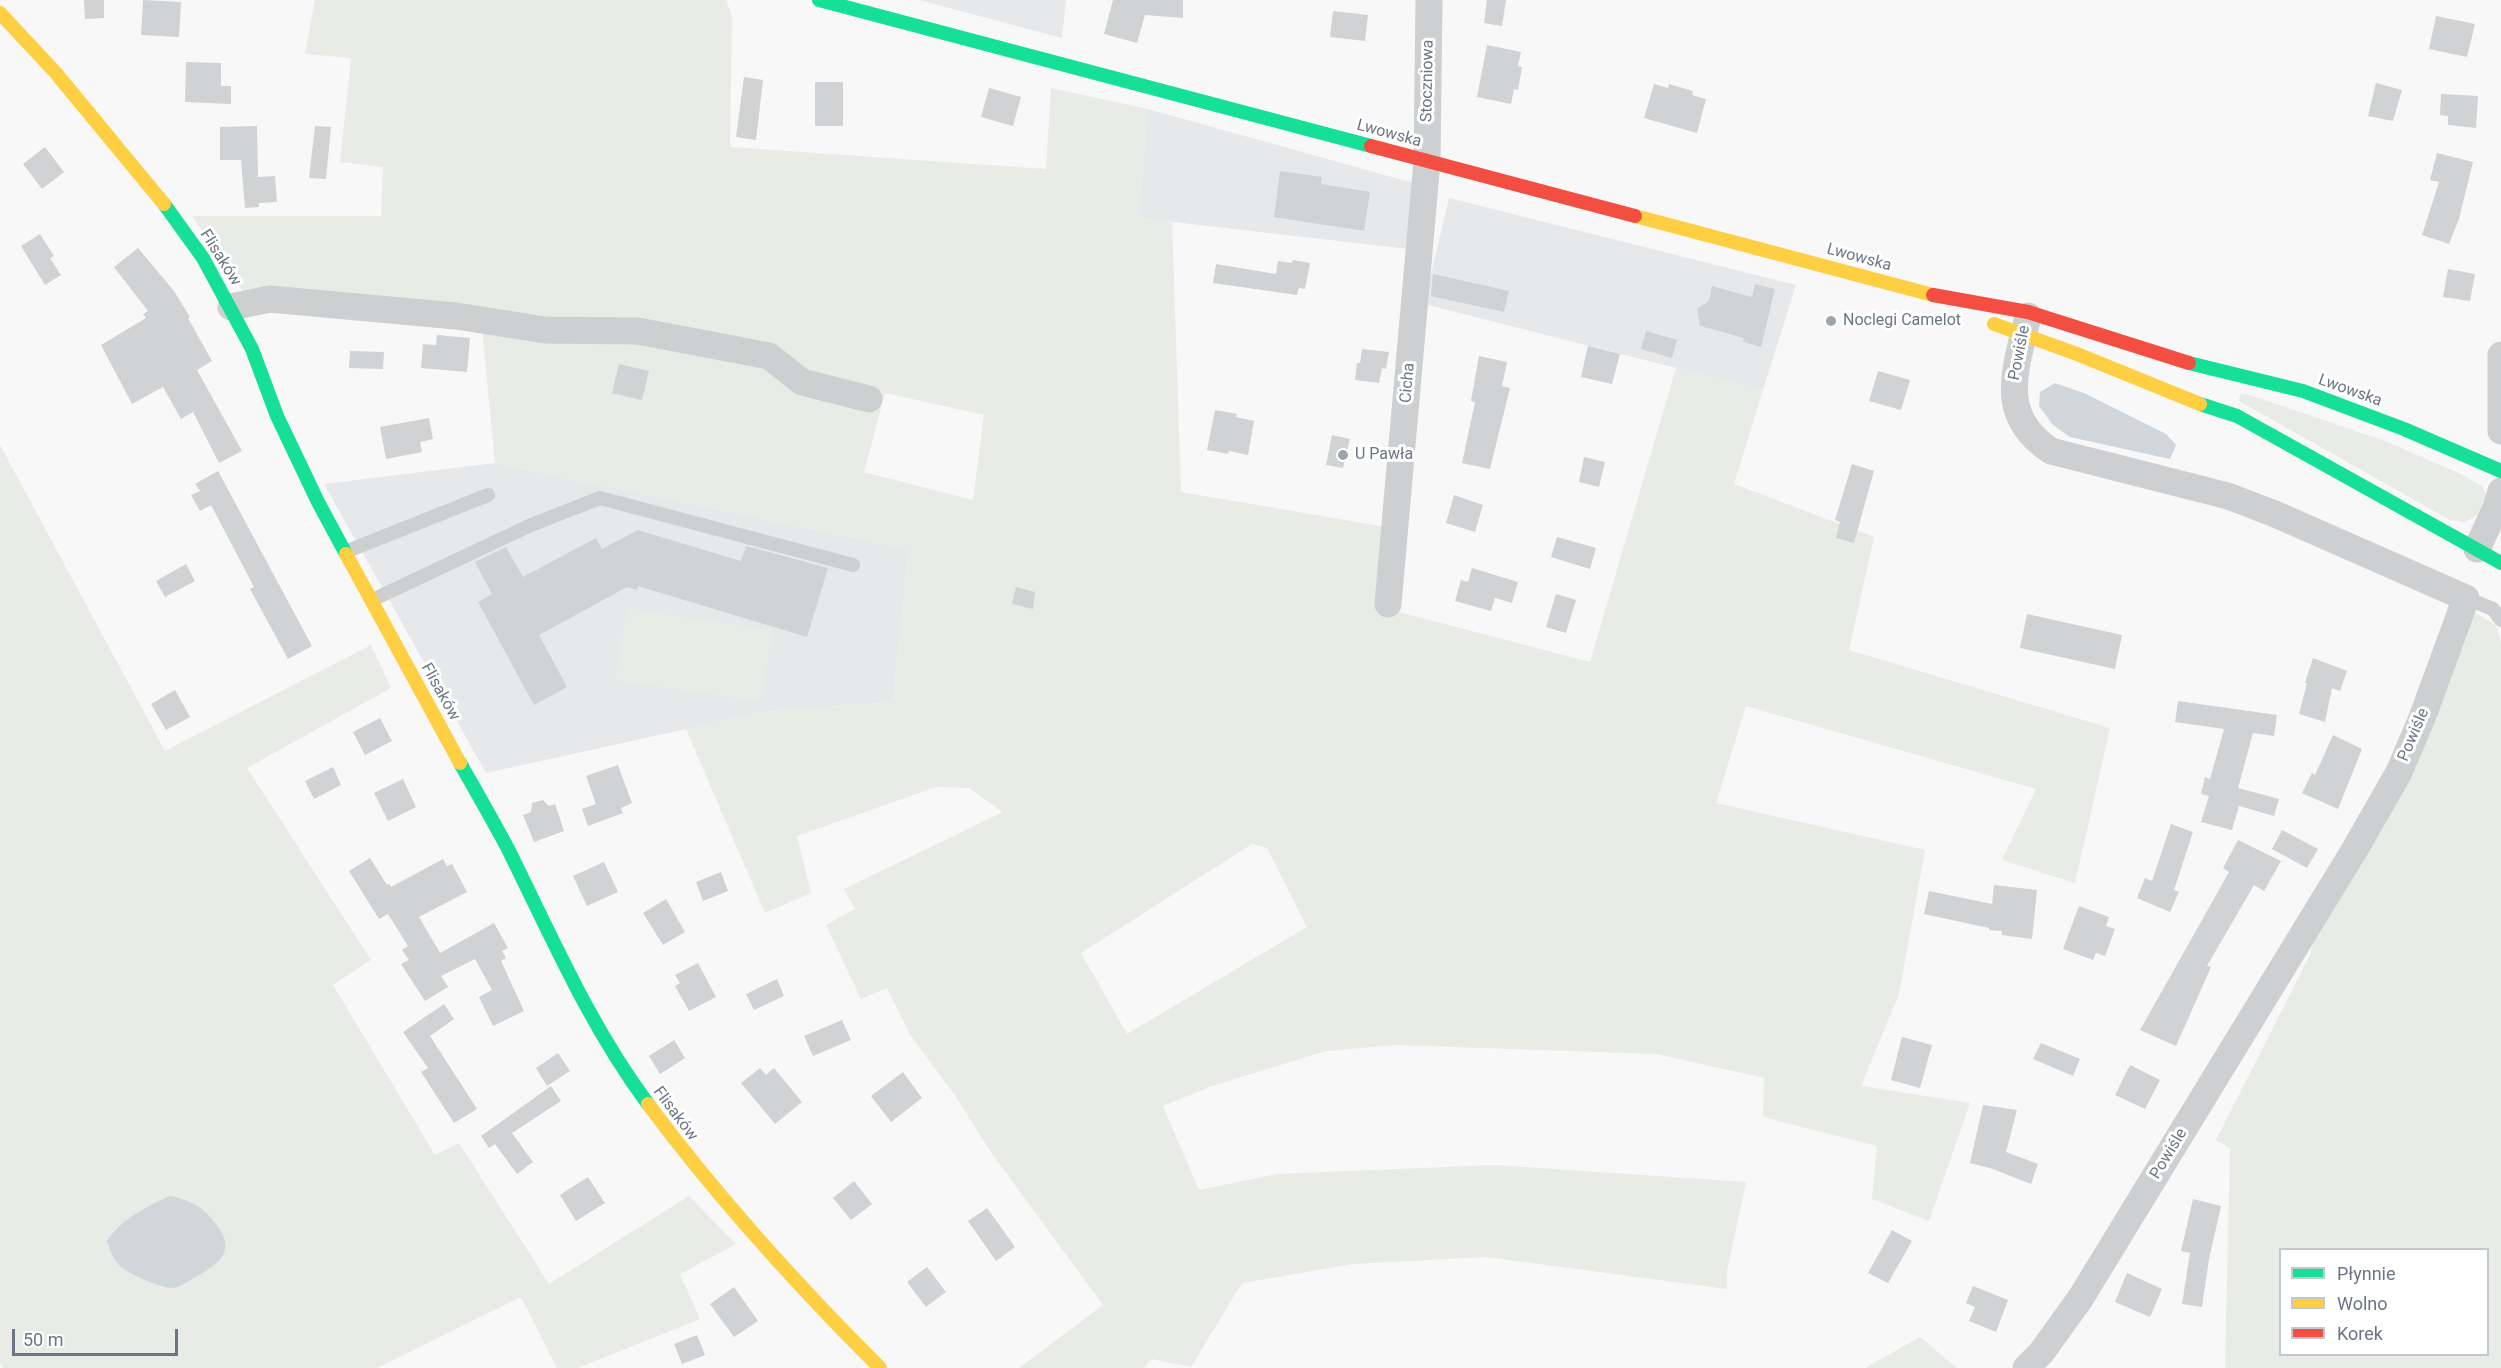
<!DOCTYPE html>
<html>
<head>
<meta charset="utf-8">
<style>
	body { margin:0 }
	#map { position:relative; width:2501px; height:1368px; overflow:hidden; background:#f8f8f8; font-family:Roboto,sans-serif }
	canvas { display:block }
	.legend { position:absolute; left:2279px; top:1248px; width:210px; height:108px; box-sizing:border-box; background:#fff; border:2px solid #c3c8cf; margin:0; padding:8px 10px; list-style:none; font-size:18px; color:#6a7686 }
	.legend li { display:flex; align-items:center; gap:12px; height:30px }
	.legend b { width:30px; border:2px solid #c3c8cf }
	.scale { position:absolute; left:12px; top:1329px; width:166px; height:27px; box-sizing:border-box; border:3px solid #6a7686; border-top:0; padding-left:8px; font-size:18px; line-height:21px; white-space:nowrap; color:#6a7686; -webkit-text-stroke:4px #fff; paint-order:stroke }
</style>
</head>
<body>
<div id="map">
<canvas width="2501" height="1368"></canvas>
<ul class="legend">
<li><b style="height:8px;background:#16e098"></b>Płynnie</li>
<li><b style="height:8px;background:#ffcf43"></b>Wolno</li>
<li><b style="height:8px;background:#f24e42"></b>Korek</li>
</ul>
<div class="scale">50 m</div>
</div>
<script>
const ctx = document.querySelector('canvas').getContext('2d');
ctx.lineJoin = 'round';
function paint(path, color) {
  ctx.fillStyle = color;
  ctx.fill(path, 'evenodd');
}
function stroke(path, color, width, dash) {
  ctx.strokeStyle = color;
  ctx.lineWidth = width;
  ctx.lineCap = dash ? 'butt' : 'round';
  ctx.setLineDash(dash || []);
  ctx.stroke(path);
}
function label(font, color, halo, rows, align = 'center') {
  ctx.font = font + ' Roboto,sans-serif';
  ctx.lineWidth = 6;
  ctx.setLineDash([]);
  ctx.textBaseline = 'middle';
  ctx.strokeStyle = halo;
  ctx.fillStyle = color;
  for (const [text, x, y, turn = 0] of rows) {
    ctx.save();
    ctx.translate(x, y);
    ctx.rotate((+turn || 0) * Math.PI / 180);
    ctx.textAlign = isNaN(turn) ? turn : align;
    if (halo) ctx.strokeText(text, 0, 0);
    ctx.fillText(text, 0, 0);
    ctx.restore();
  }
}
const built = new Path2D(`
	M 919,0 L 1066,0 L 1062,38 Z
	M 1148,109 L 1417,184 L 1409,249 L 1138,218 Z
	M 1449,198 L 1796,285 L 1763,390 L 1424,304 Z
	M 495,463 L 909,549 L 893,702 L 764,712 L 486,773 L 324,484 Z`);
const green = new Path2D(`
	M 315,0 L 726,0 L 732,16 L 730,147 L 1046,169 L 1051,88 L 1148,109 L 1138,218 L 1172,222 L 1181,492 L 1386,527 L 1395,611 L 1590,662 L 1676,368 L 1763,390 L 1734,484 L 1874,537 L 1849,650 L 2110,728 L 2075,883 L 2002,860 L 2036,789 L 1746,706 L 1716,803 L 1925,850 L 1899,994 L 1861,1086 L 1970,1103 L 1929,1221 L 1872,1199 L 1877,1146 L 1763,1117 L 1764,1078 L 1656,1054 L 1395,1045 L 1326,1051 L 1212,1086 L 1163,1106 L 1199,1190 L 1277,1174 L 1494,1165 L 1746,1182 L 1727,1271 L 1727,1289 L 1486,1257 L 1353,1264 L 1242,1283 L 1191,1367 L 1151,1359 L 1144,1368 L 1019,1368 L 1103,1305 L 993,1155 L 954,1094 L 911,1036 L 887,988 L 861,999 L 826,925 L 855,909 L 844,889 L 1003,812 L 969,788 L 936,787 L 797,836 L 811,893 L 765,913 L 686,729 L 764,712 L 893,702 L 909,549 L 495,463 L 482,329 L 246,296 L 192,216 L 381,216 L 383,167 L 340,162 L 351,58 L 305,54 ZM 885,393 L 984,415 L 973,500 L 864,472 ZM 1252,844 L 1267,848 L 1307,927 L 1127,1034 L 1081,953 Z
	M 2240,394 L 2250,395 L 2385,441 L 2461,474 L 2482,486 L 2486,494 L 2479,514 L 2465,522 L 2450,520 L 2239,401 Z
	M 0,445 L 165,751 L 371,645 L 391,688 L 247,768 L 371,960 L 333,985 L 435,1155 L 459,1143 L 549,1284 L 689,1196 L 736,1244 L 680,1274 L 700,1319 L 578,1368 L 557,1368 L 521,1297 L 377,1368 L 3,1368 L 0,1363 Z
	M 627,608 L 773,630 L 761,702 L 615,680 Z
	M 2475,613 L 2496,625 L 2501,642 L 2501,1368 L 2225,1368 L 2230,1148 L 2216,1140 L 2311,953 L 2312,945 L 2417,758 ZM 2280,1250 L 2488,1250 L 2488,1354 L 2280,1354 Z
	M 1920,1337 L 1957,1368 L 1865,1368 Z`);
const water = new Path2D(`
	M 2055,383 L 2084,393 L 2166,434 L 2176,445 L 2170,459 L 2070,437 L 2053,425 L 2039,406 L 2040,392 Z
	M 170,1196 C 191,1200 203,1207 216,1224 C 237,1251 220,1263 196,1277 C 188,1281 180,1288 171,1288 C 161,1288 127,1273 120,1266 C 113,1259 110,1250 107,1241 C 122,1218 147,1207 170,1196 Z`);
const building = new Path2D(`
	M 84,0 L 104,0 L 104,18 L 85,19 Z
	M 143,0 L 181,2 L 179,37 L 141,35 Z
	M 1113,0 L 1183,0 L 1183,18 L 1145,15 L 1137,43 L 1104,34 Z
	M 1487,0 L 1506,0 L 1502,26 L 1484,23 Z
	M 1333,11 L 1368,15 L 1365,41 L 1330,37 Z
	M 2436,16 L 2475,24 L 2467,57 L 2429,49 Z
	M 1487,45 L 1521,52 L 1518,66 L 1522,67 L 1518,90 L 1514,89 L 1511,104 L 1477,97 Z
	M 186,62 L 221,63 L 221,86 L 231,86 L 231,104 L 185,102 Z
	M 744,77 L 763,80 L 756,140 L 736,137 Z
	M 815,82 L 843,82 L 843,126 L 815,126 Z
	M 2376,83 L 2402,90 L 2393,121 L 2368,116 Z
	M 1654,84 L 1668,88 L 1669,84 L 1693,91 L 1692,95 L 1706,99 L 1697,133 L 1644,118 Z
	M 989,88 L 1021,97 L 1013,126 L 981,117 Z
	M 2441,94 L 2478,96 L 2476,128 L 2448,125 L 2448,116 L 2440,115 Z
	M 257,126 L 258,177 L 275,176 L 277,202 L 259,203 L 259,207 L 245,208 L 241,160 L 220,160 L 220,127 Z
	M 315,126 L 331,127 L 326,179 L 309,178 Z
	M 45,147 L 64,172 L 42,189 L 23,164 Z
	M 2437,153 L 2473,162 L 2459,219 L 2449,244 L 2422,235 L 2439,182 L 2430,180 Z
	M 1280,171 L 1322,177 L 1321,184 L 1370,192 L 1364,231 L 1274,217 Z
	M 40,234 L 54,256 L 50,258 L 61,275 L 45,285 L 21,246 Z
	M 138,248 L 174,291 L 190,317 L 188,318 L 212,361 L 197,370 L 242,451 L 219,463 L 193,412 L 181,419 L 163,387 L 132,404 L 101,345 L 146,318 L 143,314 L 148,311 L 114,267 Z
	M 1293,260 L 1310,263 L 1305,289 L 1299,288 L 1297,295 L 1213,283 L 1216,264 L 1276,274 L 1278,261 L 1292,263 Z
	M 2448,269 L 2475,274 L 2470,301 L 2443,297 Z
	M 1433,274 L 1509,291 L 1504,312 L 1431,296 Z
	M 1755,284 L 1775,289 L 1761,347 L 1743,342 L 1744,338 L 1700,326 L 1697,309 L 1709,301 L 1712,286 L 1752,297 Z
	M 1646,331 L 1677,340 L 1672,358 L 1641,349 Z
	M 437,335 L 470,338 L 467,372 L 421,368 L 423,344 L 436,345 Z
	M 1588,346 L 1620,354 L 1612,384 L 1581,377 Z
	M 1362,349 L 1389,352 L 1386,369 L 1382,368 L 1379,383 L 1355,380 L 1357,363 L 1360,363 Z
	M 350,351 L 384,352 L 383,369 L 349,368 Z
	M 1479,356 L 1507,362 L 1502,386 L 1510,388 L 1490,469 L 1462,463 L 1475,402 L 1471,401 Z
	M 619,364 L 649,371 L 642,400 L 612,393 Z
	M 1878,371 L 1910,380 L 1901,410 L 1869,401 Z
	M 1215,410 L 1237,414 L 1236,417 L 1254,421 L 1248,455 L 1229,451 L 1228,454 L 1207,450 Z
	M 429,418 L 433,439 L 420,442 L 422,452 L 386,459 L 380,427 Z
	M 1332,435 L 1350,439 L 1343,468 L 1326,465 Z
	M 1584,457 L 1605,462 L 1599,487 L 1579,482 Z
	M 1852,464 L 1874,471 L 1854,543 L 1836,538 L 1840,522 L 1835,520 Z
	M 218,471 L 312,646 L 288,659 L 250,589 L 254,587 L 211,505 L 200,511 L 191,495 L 200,491 L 195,484 Z
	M 1454,495 L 1483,505 L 1475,532 L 1446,523 Z
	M 638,530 L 741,561 L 746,546 L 828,568 L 807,637 L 638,586 L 637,590 L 627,587 L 539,635 L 567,687 L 534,705 L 478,602 L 492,594 L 475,562 L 506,547 L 523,577 L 596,538 L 602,549 Z
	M 1557,537 L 1596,548 L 1590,569 L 1551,557 Z
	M 186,564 L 195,581 L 165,597 L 156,581 Z
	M 1472,568 L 1518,582 L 1512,603 L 1495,598 L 1491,611 L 1455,601 L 1461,580 L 1468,582 Z
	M 1016,587 L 1035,592 L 1033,609 L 1012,604 Z
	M 1556,594 L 1576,600 L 1566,633 L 1546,627 Z
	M 2027,614 L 2122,635 L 2115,669 L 2020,648 Z
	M 2313,658 L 2347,671 L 2340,691 L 2332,688 L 2325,722 L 2299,714 L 2307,683 L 2305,683 Z
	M 175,690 L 190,717 L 166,730 L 151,704 Z
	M 2178,701 L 2277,715 L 2274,736 L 2253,733 L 2238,788 L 2279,799 L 2274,816 L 2239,806 L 2232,830 L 2201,822 L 2209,796 L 2201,794 L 2205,777 L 2210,779 L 2224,729 L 2175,722 Z
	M 380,718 L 392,741 L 365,755 L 353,732 Z
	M 2333,735 L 2362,749 L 2338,809 L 2302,793 L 2312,773 L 2315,775 Z
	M 618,765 L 632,803 L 621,808 L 623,813 L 588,826 L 582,809 L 596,804 L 586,776 Z
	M 333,767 L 341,785 L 314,799 L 305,781 Z
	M 403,779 L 416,807 L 388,821 L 374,793 Z
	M 543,800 L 549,806 L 555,804 L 564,831 L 534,842 L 523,815 L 531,812 L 532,803 Z
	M 2171,824 L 2193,832 L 2174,890 L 2179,892 L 2170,912 L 2137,898 L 2145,878 L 2152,881 Z
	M 2282,830 L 2318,849 L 2307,868 L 2272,849 Z
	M 2238,840 L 2281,861 L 2264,891 L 2254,885 L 2207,966 L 2211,967 L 2176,1046 L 2140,1030 L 2229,872 L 2223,868 Z
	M 370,858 L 387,885 L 389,884 L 391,887 L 443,859 L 447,866 L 452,864 L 467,892 L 419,917 L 440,953 L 494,923 L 508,948 L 502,951 L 506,958 L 501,961 L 524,1011 L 493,1026 L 479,997 L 492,990 L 475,959 L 441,976 L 448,987 L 425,1001 L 401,964 L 409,960 L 402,950 L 408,946 L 388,914 L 379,919 L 349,871 Z
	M 604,862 L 618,892 L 587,906 L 573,876 Z
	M 721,872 L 728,891 L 703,901 L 696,882 Z
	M 1994,885 L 2037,890 L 2032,939 L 2002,935 L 2002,931 L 1989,930 L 1989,928 L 1924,914 L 1929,891 L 1992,904 Z
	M 666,899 L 685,932 L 663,945 L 643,913 Z
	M 2079,906 L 2109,917 L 2106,926 L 2115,929 L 2105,956 L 2096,953 L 2093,960 L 2063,949 Z
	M 698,963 L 716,997 L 689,1011 L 675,986 L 680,983 L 675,975 Z
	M 777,979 L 784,996 L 754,1010 L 746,994 Z
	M 444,1004 L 454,1019 L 430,1036 L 477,1109 L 454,1123 L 421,1072 L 428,1068 L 403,1032 Z
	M 842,1020 L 851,1040 L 813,1056 L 804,1036 Z
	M 1902,1037 L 1932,1045 L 1920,1088 L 1891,1080 Z
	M 674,1040 L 685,1058 L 660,1074 L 649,1056 Z
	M 2041,1043 L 2080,1059 L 2073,1076 L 2033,1059 Z
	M 558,1053 L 570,1071 L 547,1086 L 536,1068 Z
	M 2130,1065 L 2160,1080 L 2145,1109 L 2115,1095 Z
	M 760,1068 L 766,1075 L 774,1068 L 802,1102 L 775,1124 L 741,1083 Z
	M 903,1072 L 922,1098 L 891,1122 L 871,1096 Z
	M 551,1086 L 561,1101 L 512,1133 L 533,1162 L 517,1174 L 495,1144 L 489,1148 L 481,1136 Z
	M 1983,1105 L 2017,1110 L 2006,1152 L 2038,1164 L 2031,1184 L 1993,1169 L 1970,1163 Z
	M 588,1177 L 605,1203 L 576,1221 L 560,1195 Z
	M 854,1181 L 872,1204 L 851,1220 L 833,1198 Z
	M 2193,1199 L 2221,1206 L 2209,1259 L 2202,1307 L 2182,1304 L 2190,1253 L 2181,1251 Z
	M 987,1208 L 1015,1247 L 996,1261 L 968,1221 Z
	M 1892,1230 L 1912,1241 L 1888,1283 L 1868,1273 Z
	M 927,1267 L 946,1292 L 926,1307 L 907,1282 Z
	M 2127,1273 L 2162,1289 L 2150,1317 L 2115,1302 Z
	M 1973,1286 L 2008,1300 L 1996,1332 L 1969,1321 L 1975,1307 L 1966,1303 Z
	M 734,1287 L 758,1321 L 734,1337 L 710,1304 Z
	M 697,1335 L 705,1355 L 682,1364 L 674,1344 Z`);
const lane = new Path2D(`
	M 345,552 L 488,495
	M 2466,598 L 2493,609 L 2501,620
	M 372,600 L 531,525 L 600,498 L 853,565`);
const street = new Path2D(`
	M 231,307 L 270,299 L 456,316 L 545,330 L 638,331 L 769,356 L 802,382 L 869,399
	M 2501,355 L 2501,431
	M 2477,549 L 2496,508 L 2501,491
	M 1388,604 L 1427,161 L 1429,0
	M 2026,1368 L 2041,1353 L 2080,1299 L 2355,849 L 2399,772 L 2422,718 L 2466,598 L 2275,514 L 2228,496 L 2051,451 C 1996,415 2016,369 2028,316`);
const fast = new Path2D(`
	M 819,0 L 1371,146
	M 164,204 L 203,258 L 252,349 L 277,416 L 318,502 L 346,554
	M 2189,363 L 2303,391 L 2404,429 L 2501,471
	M 2200,404 L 2237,416 L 2501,563
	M 460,763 C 476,791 492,819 507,847 C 551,935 589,1025 648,1104`);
const slow = new Path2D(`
	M 0,13 L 55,72 L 164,204
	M 1635,216 L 1933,295
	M 1994,324 L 2077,354 L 2200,404
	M 346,554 L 460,763
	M 648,1104 C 718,1198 797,1285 880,1368`);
const jam = new Path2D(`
	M 1371,146 L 1635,216
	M 1933,295 L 2028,312 L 2189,363`);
const markers = [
	[1831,321,6,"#9ca4ae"],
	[1343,455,6,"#9ca4ae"]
];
const streetNames = [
	["Stoczniowa",1428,81,-89],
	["Lwowska",1389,134,15],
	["Flisaków",220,258,58],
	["Lwowska",1859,258,15],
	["Powiśle",2020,353,-79],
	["Cicha",1408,383,-85],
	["Lwowska",2350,391,20],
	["Flisaków",440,692,61],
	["Powiśle",2414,735,-67],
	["Flisaków",675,1114,53],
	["Powiśle",2169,1154,-59]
];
const poiNames = [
	["Noclegi Camelot",1843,321],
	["U Pawła",1355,455]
];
paint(built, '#e7e8e9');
paint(green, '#e8ebe6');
paint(water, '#d0d6d9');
paint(building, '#d0d2d3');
stroke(lane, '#cecfd1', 14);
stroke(street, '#cecfd1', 27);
stroke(fast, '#16e098', 14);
stroke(slow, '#ffcf43', 14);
stroke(jam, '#f24e42', 14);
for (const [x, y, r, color] of markers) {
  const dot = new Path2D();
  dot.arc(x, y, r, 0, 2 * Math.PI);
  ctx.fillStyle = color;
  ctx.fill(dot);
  stroke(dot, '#fff', 2);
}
label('16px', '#6a7686', '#fff', streetNames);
label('16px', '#6a7686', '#fff', poiNames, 'left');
</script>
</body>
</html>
